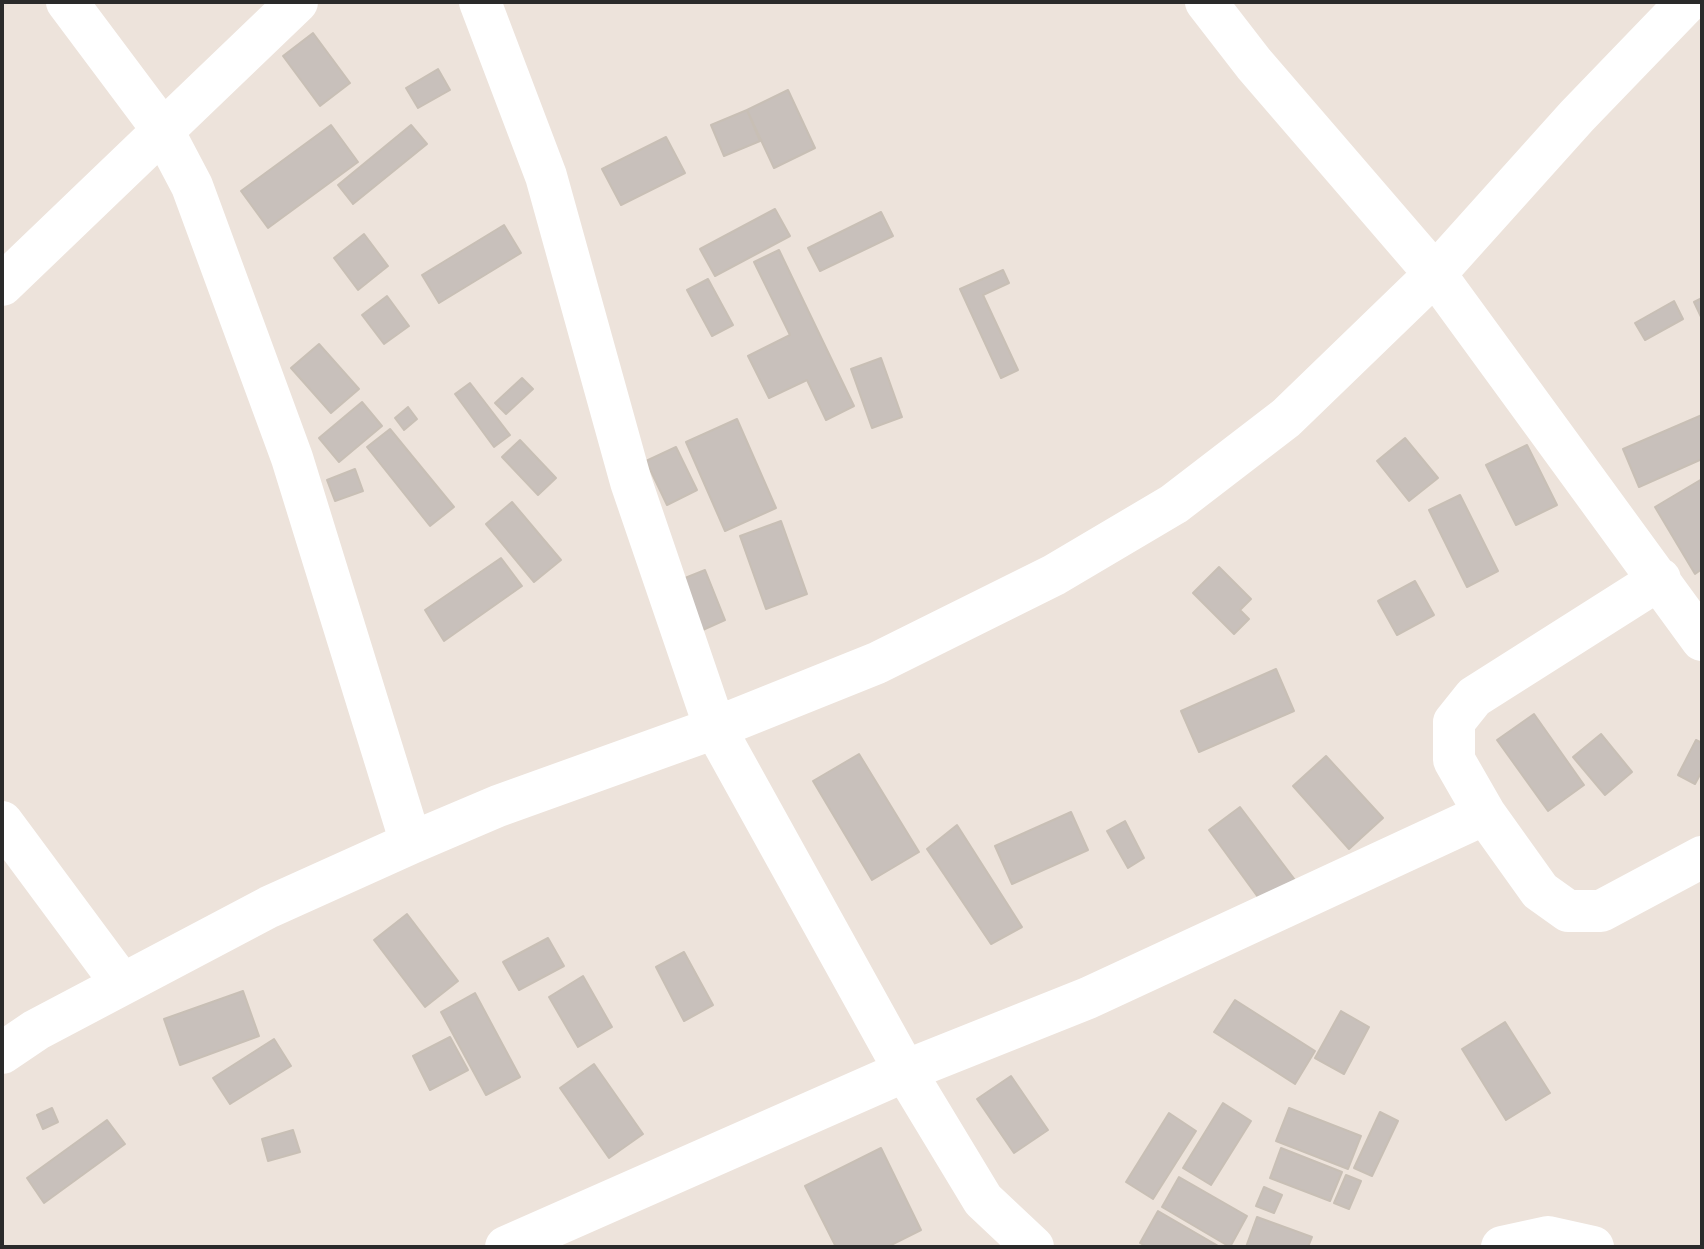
<!DOCTYPE html>
<html>
<head>
<meta charset="utf-8">
<style>
	body { margin:0 }
	#map { position:relative; width:1704px; height:1249px; overflow:hidden; background:#ede3db; font-family:Manrope,sans-serif }
	canvas { display:block }
	.frame { position:absolute; inset:0; border:4px solid #2a2a2a; pointer-events:none }
</style>
</head>
<body>
<div id="map">
<canvas width="1704" height="1249"></canvas>
<div class="frame"></div>
</div>
<script>
const ctx = document.querySelector('canvas').getContext('2d');
ctx.lineJoin = 'round';
function paint(path, color) {
  ctx.fillStyle = color;
  ctx.fill(path, 'evenodd');
}
function stroke(path, color, width, dash) {
  ctx.strokeStyle = color;
  ctx.lineWidth = width;
  ctx.lineCap = dash ? 'butt' : 'round';
  ctx.setLineDash(dash || []);
  ctx.stroke(path);
}
const building = new Path2D(`
	M 313,33 L 350,83 L 320,106 L 283,56 Z
	M 438,69 L 450,90 L 418,108 L 406,88 Z
	M 788,90 L 815,148 L 774,168 L 747,110 Z
	M 747,110 L 760,141 L 724,156 L 711,125 Z
	M 331,125 L 358,162 L 268,228 L 241,191 Z
	M 411,125 L 427,144 L 353,204 L 338,185 Z
	M 666,137 L 685,173 L 621,205 L 602,169 Z
	M 775,209 L 790,236 L 715,276 L 700,249 Z
	M 881,212 L 893,236 L 820,271 L 808,248 Z
	M 504,225 L 521,253 L 439,303 L 422,275 Z
	M 364,234 L 388,266 L 358,290 L 334,258 Z
	M 779,250 L 854,406 L 826,420 L 807,380 L 769,398 L 748,356 L 790,335 L 754,262 Z
	M 1003,270 L 1009,283 L 983,295 L 1018,370 L 1001,378 L 960,289 Z
	M 708,279 L 733,325 L 712,336 L 687,290 Z
	M 387,296 L 409,326 L 384,344 L 362,315 Z
	M 1702,298 L 1702,319 L 1694,302 Z
	M 1674,301 L 1683,319 L 1645,340 L 1635,323 Z
	M 319,344 L 359,389 L 331,413 L 291,368 Z
	M 881,358 L 902,417 L 872,428 L 851,369 Z
	M 522,378 L 533,389 L 506,414 L 495,403 Z
	M 470,383 L 510,435 L 494,447 L 455,394 Z
	M 362,402 L 382,426 L 339,462 L 319,438 Z
	M 408,407 L 417,419 L 404,430 L 395,418 Z
	M 1702,415 L 1702,459 L 1639,487 L 1623,449 Z
	M 737,419 L 776,508 L 725,531 L 686,442 Z
	M 390,429 L 454,507 L 430,526 L 367,447 Z
	M 1405,438 L 1438,478 L 1409,501 L 1377,461 Z
	M 520,440 L 556,478 L 538,495 L 502,457 Z
	M 1527,445 L 1557,505 L 1516,525 L 1486,465 Z
	M 676,447 L 697,490 L 667,505 L 646,461 Z
	M 355,469 L 363,491 L 335,501 L 327,480 Z
	M 1702,479 L 1702,569 L 1695,574 L 1655,507 Z
	M 1460,495 L 1498,571 L 1467,587 L 1429,510 Z
	M 512,502 L 561,560 L 534,582 L 486,524 Z
	M 781,521 L 807,594 L 766,609 L 740,536 Z
	M 501,558 L 522,586 L 444,641 L 425,610 Z
	M 1219,567 L 1251,599 L 1240,610 L 1249,619 L 1234,634 L 1193,593 Z
	M 705,570 L 725,620 L 696,633 L 675,582 Z
	M 1415,581 L 1434,615 L 1397,635 L 1378,601 Z
	M 1276,669 L 1294,711 L 1199,752 L 1181,711 Z
	M 1534,714 L 1584,785 L 1548,811 L 1497,740 Z
	M 1601,734 L 1632,772 L 1605,795 L 1573,757 Z
	M 1696,740 L 1702,743 L 1702,771 L 1695,784 L 1678,775 Z
	M 859,754 L 919,852 L 872,880 L 813,781 Z
	M 1326,756 L 1383,818 L 1349,849 L 1293,786 Z
	M 1240,807 L 1295,880 L 1263,904 L 1209,830 Z
	M 1071,812 L 1088,850 L 1012,884 L 995,846 Z
	M 1125,821 L 1144,858 L 1128,868 L 1107,831 Z
	M 957,825 L 1022,927 L 991,944 L 927,849 Z
	M 407,914 L 458,981 L 425,1007 L 374,940 Z
	M 548,938 L 564,966 L 519,990 L 503,962 Z
	M 684,952 L 713,1005 L 684,1021 L 656,967 Z
	M 583,976 L 612,1027 L 578,1047 L 549,997 Z
	M 243,991 L 259,1036 L 180,1065 L 164,1019 Z
	M 475,993 L 520,1077 L 486,1095 L 441,1012 Z
	M 1235,1000 L 1315,1051 L 1295,1084 L 1214,1032 Z
	M 1341,1011 L 1369,1027 L 1344,1074 L 1315,1058 Z
	M 1505,1022 L 1550,1093 L 1506,1120 L 1462,1049 Z
	M 450,1037 L 468,1070 L 430,1090 L 413,1056 Z
	M 274,1039 L 291,1066 L 230,1104 L 213,1078 Z
	M 594,1064 L 643,1134 L 609,1158 L 560,1088 Z
	M 1011,1076 L 1048,1130 L 1014,1153 L 977,1099 Z
	M 1223,1103 L 1251,1121 L 1211,1185 L 1183,1168 Z
	M 52,1108 L 58,1122 L 43,1129 L 37,1115 Z
	M 1289,1108 L 1361,1136 L 1348,1169 L 1276,1141 Z
	M 1380,1112 L 1398,1121 L 1372,1176 L 1354,1168 Z
	M 1169,1113 L 1196,1131 L 1153,1199 L 1126,1182 Z
	M 107,1120 L 125,1144 L 44,1203 L 27,1178 Z
	M 293,1130 L 300,1152 L 268,1161 L 262,1139 Z
	M 881,1148 L 921,1230 L 887,1247 L 836,1247 L 805,1186 Z
	M 1281,1148 L 1342,1172 L 1330,1201 L 1270,1178 Z
	M 1346,1175 L 1361,1181 L 1349,1209 L 1334,1203 Z
	M 1179,1177 L 1247,1216 L 1230,1247 L 1162,1207 Z
	M 1264,1187 L 1282,1195 L 1274,1213 L 1256,1206 Z
	M 1158,1211 L 1220,1247 L 1147,1247 L 1140,1243 Z
	M 1257,1217 L 1312,1237 L 1308,1247 L 1246,1247 Z`);
const minor = new Path2D(`
	M 67,2 L 162,129 L 192,186 L 292,458 L 411,843
	M 480,2 L 546,176 L 631,482 L 715,728 L 905,1071 L 983,1200 L 1033,1247
	M 1206,2 L 1254,64 L 1435,274 L 1702,640
	M 2,285 L 297,2
	M 1660,579 L 1474,697 L 1454,722 L 1454,760 L 1485,814 L 1540,891 L 1568,911 L 1601,911 L 1702,857
	M 2,822 L 122,984
	M 2,1053 L 36,1030 L 269,907 L 411,843 L 498,806 L 715,728 L 877,663 L 1054,575 L 1174,504 L 1286,418 L 1435,274 L 1577,116 L 1687,2
	M 506,1247 L 905,1071 L 1088,998 L 1485,814
	M 1502,1247 L 1548,1237 L 1593,1247`);
paint(building, '#c8c0bb');
stroke(building, '#c8bfb5', 2);
stroke(minor, '#fff', 42);
</script>
</body>
</html>
